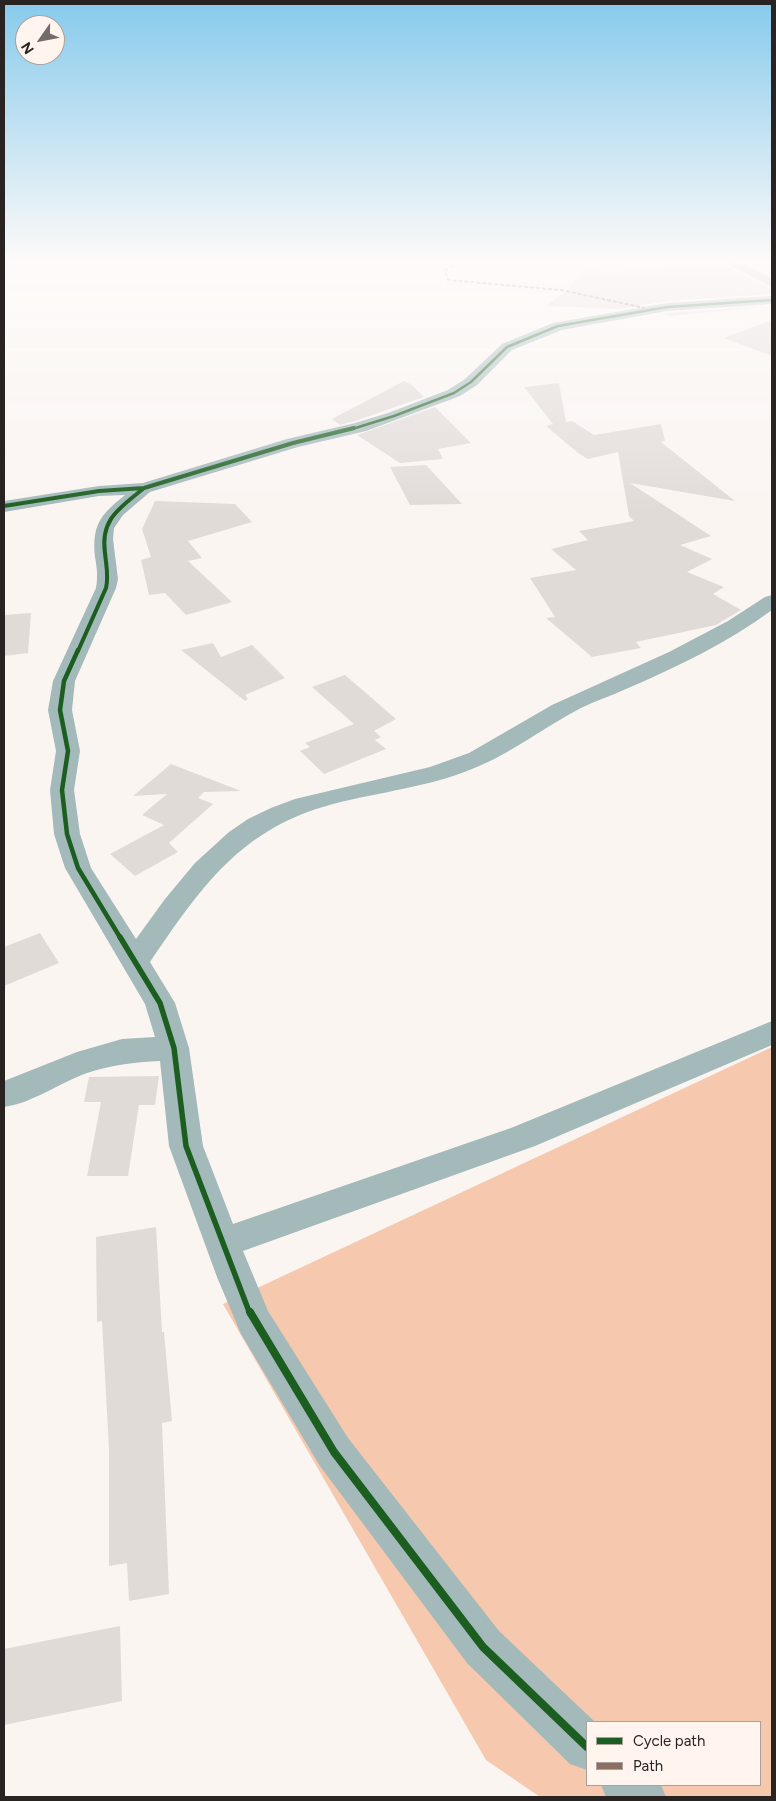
<!DOCTYPE html>
<html>
<head>
<meta charset="utf-8">
<style>
	body { margin:0 }
	#map { position:relative; width:776px; height:1801px; overflow:hidden; background:#fbf5f2; font-family:Figtree,sans-serif }
	canvas { display:block }
	.frame { position:absolute; inset:0; border:5px solid #292421; pointer-events:none }
	.legend { position:absolute; left:586px; top:1721px; width:175px; height:65px; box-sizing:border-box; background:#fff4ee; border:1px solid #a9a19c; margin:0; padding:6px 9px; list-style:none; font-size:15px; color:#292421 }
	.legend li { display:flex; align-items:center; gap:10px; height:25px }
	.legend b { width:25px; border:1px solid #a9a19c }
	.north { position:absolute; left:15px; top:15px; width:50px; height:50px; box-sizing:border-box; background:#fff4ee; border:1px solid #a9a19c; border-radius:50%; rotate:237deg; font-size:14px; font-weight:700; line-height:20px; text-align:center; color:#292421 }
	.north::after { content:''; display:block; margin:auto; width:18px; height:22px; background:#726d6a; clip-path:polygon(50% 0,100% 100%,50% 72%,0 100%) }
</style>
</head>
<body>
<div id="map">
<canvas width="776" height="1801"></canvas>
<div class="frame"></div>
<ul class="legend">
<li><b style="height:6px;background:#1b5e20"></b>Cycle path</li>
<li><b style="height:6px;background:#8d6e63"></b>Path</li>
</ul>
<div class="north">N</div>
</div>
<script>
const ctx = document.querySelector('canvas').getContext('2d');
ctx.lineJoin = 'round';
function paint(path, color) {
  ctx.fillStyle = color;
  ctx.fill(path, 'evenodd');
}
function stroke(path, color, width, dash) {
  ctx.strokeStyle = color;
  ctx.lineWidth = width;
  ctx.lineCap = dash ? 'butt' : 'round';
  ctx.setLineDash(dash || []);
  ctx.stroke(path);
}
const forest = new Path2D(`
	M 772,1047 L 772,1797 L 540,1797 L 486,1760 L 223,1304 ZM 587,1722 L 760,1722 L 760,1785 L 587,1785 Z`);
const building = new Path2D(`
	M 690,259 L 707,259 L 733,269 L 772,289 L 772,294 L 667,301 L 619,309 L 546,306 L 567,290 L 585,270 L 620,273 L 624,269 L 640,271 Z
	M 772,306 L 670,316 L 663,314 L 667,313 Z
	M 772,320 L 772,356 L 723,338 Z
	M 404,381 L 412,385 L 424,397 L 355,421 L 340,425 L 332,419 Z
	M 559,383 L 566,422 L 572,421 L 594,435 L 661,424 L 665,441 L 661,442 L 735,501 L 630,483 L 711,536 L 680,545 L 712,559 L 687,572 L 724,587 L 713,594 L 741,610 L 716,625 L 636,642 L 641,648 L 592,657 L 546,618 L 555,617 L 530,578 L 576,570 L 551,549 L 588,540 L 579,531 L 634,521 L 629,516 L 618,452 L 588,459 L 578,453 L 546,426 L 553,424 L 524,387 Z
	M 435,407 L 471,443 L 438,449 L 443,459 L 400,463 L 357,435 Z
	M 426,465 L 462,504 L 410,505 L 390,467 Z
	M 155,501 L 235,504 L 252,522 L 188,541 L 202,558 L 188,561 L 232,602 L 186,615 L 165,593 L 149,595 L 141,560 L 151,557 L 142,529 Z
	M 31,613 L 28,653 L 4,656 L 4,615 Z
	M 213,643 L 221,657 L 252,645 L 285,678 L 245,695 L 248,699 L 245,701 L 181,650 Z
	M 345,675 L 396,719 L 374,731 L 381,737 L 375,740 L 386,749 L 324,774 L 300,751 L 310,747 L 305,743 L 354,724 L 312,687 Z
	M 171,764 L 241,791 L 204,792 L 198,798 L 213,804 L 169,843 L 178,852 L 135,876 L 110,854 L 164,825 L 142,815 L 167,794 L 133,796 Z
	M 40,933 L 59,963 L 4,986 L 4,947 Z
	M 159,1076 L 155,1105 L 139,1105 L 128,1176 L 87,1176 L 101,1102 L 84,1102 L 89,1077 Z
	M 156,1227 L 162,1332 L 164,1332 L 172,1421 L 162,1423 L 169,1594 L 129,1601 L 127,1563 L 109,1566 L 109,1449 L 102,1321 L 97,1322 L 96,1237 Z
	M 120,1626 L 122,1701 L 4,1725 L 4,1649 Z`);
const minor = new Path2D(`
	M 717,259 L 734,259 L 772,278 L 772,287 Z
	M 772,296 L 772,304 L 667,311 L 562,330 L 512,350 L 477,385 L 460,396 L 366,431 L 298,447 L 150,492 L 123,515 L 114,528 L 113,539 L 118,579 L 116,588 L 75,681 L 72,710 L 80,751 L 74,790 L 80,834 L 91,868 L 136,939 L 165,899 L 195,863 L 229,832 L 248,819 L 271,808 L 295,799 L 430,767 L 469,753 L 552,705 L 669,652 L 728,621 L 765,597 L 772,595 L 772,610 C 727,643 677,667 626,689 C 611,696 595,701 581,708 C 544,727 511,754 472,769 C 428,787 380,792 333,804 C 240,829 202,886 150,962 L 175,1003 L 189,1048 L 203,1146 L 233,1224 L 511,1128 L 772,1021 L 772,1045 L 535,1146 L 243,1251 L 268,1311 L 348,1438 L 499,1631 L 595,1722 L 587,1722 L 587,1770 L 570,1764 L 467,1663 L 320,1466 L 241,1334 L 217,1277 L 169,1146 L 160,1061 C 134,1062 111,1065 87,1073 C 59,1083 33,1103 4,1107 L 4,1081 L 77,1052 L 122,1039 L 155,1037 L 145,1004 L 65,868 L 54,834 L 50,790 L 56,751 L 48,710 L 53,681 L 96,588 C 98,577 97,568 95,557 C 92,525 100,515 125,495 L 99,496 L 4,512 L 4,501 L 99,486 L 143,483 L 287,439 L 355,423 L 388,413 L 448,390 L 465,379 L 502,344 L 553,323 L 667,303 Z
	M 601,1785 L 661,1785 L 666,1797 L 606,1797 Z`);
const quiet = new Path2D(`
	M 463,259 L 445,270 L 448,280 L 561,290 L 645,308`);
const cyclewayFar4 = new Path2D(`
	M 349,430 L 394,416 L 454,393 L 471,382 L 507,347 L 558,326 L 667,307 L 772,300`);
const cyclewayFar3 = new Path2D(`
	M 4,506 L 99,491 L 144,488 L 293,443 L 354,428
	M 78,651 L 106,588 C 109,576 106,565 105,553 C 100,519 120,508 144,488`);
const cyclewayFar2 = new Path2D(`
	M 78,650 L 64,681 L 60,710 L 68,751 L 62,790 L 67,834 L 78,868 L 121,939`);
const cyclewayFar1 = new Path2D(`
	M 120,937 L 160,1003 L 174,1048 L 186,1146 L 250,1314`);
const cycleway = new Path2D(`
	M 250,1312 L 334,1452 L 483,1647 L 587,1747`);
paint(forest, '#f6c8ad');
paint(building, '#e1dbd8');
paint(minor, '#a3b9ba');
stroke(quiet, '#8d6e63', 2, [4, 2]);
stroke(cyclewayFar4, '#1b5e20', 2.5);
stroke(cyclewayFar3, '#1b5e20', 4);
stroke(cyclewayFar2, '#1b5e20', 4.5);
stroke(cyclewayFar1, '#1b5e20', 5.5);
stroke(cycleway, '#1b5e20', 8);
const sky = ctx.createLinearGradient(0, 0, 0, 511);
sky.addColorStop(0, '#87caec');
sky.addColorStop(0.51, '#fdfaf9');
sky.addColorStop(1, '#fdfaf900');
ctx.fillStyle = sky;
ctx.fillRect(0, 0, 776, 511);
</script>
</body>
</html>
